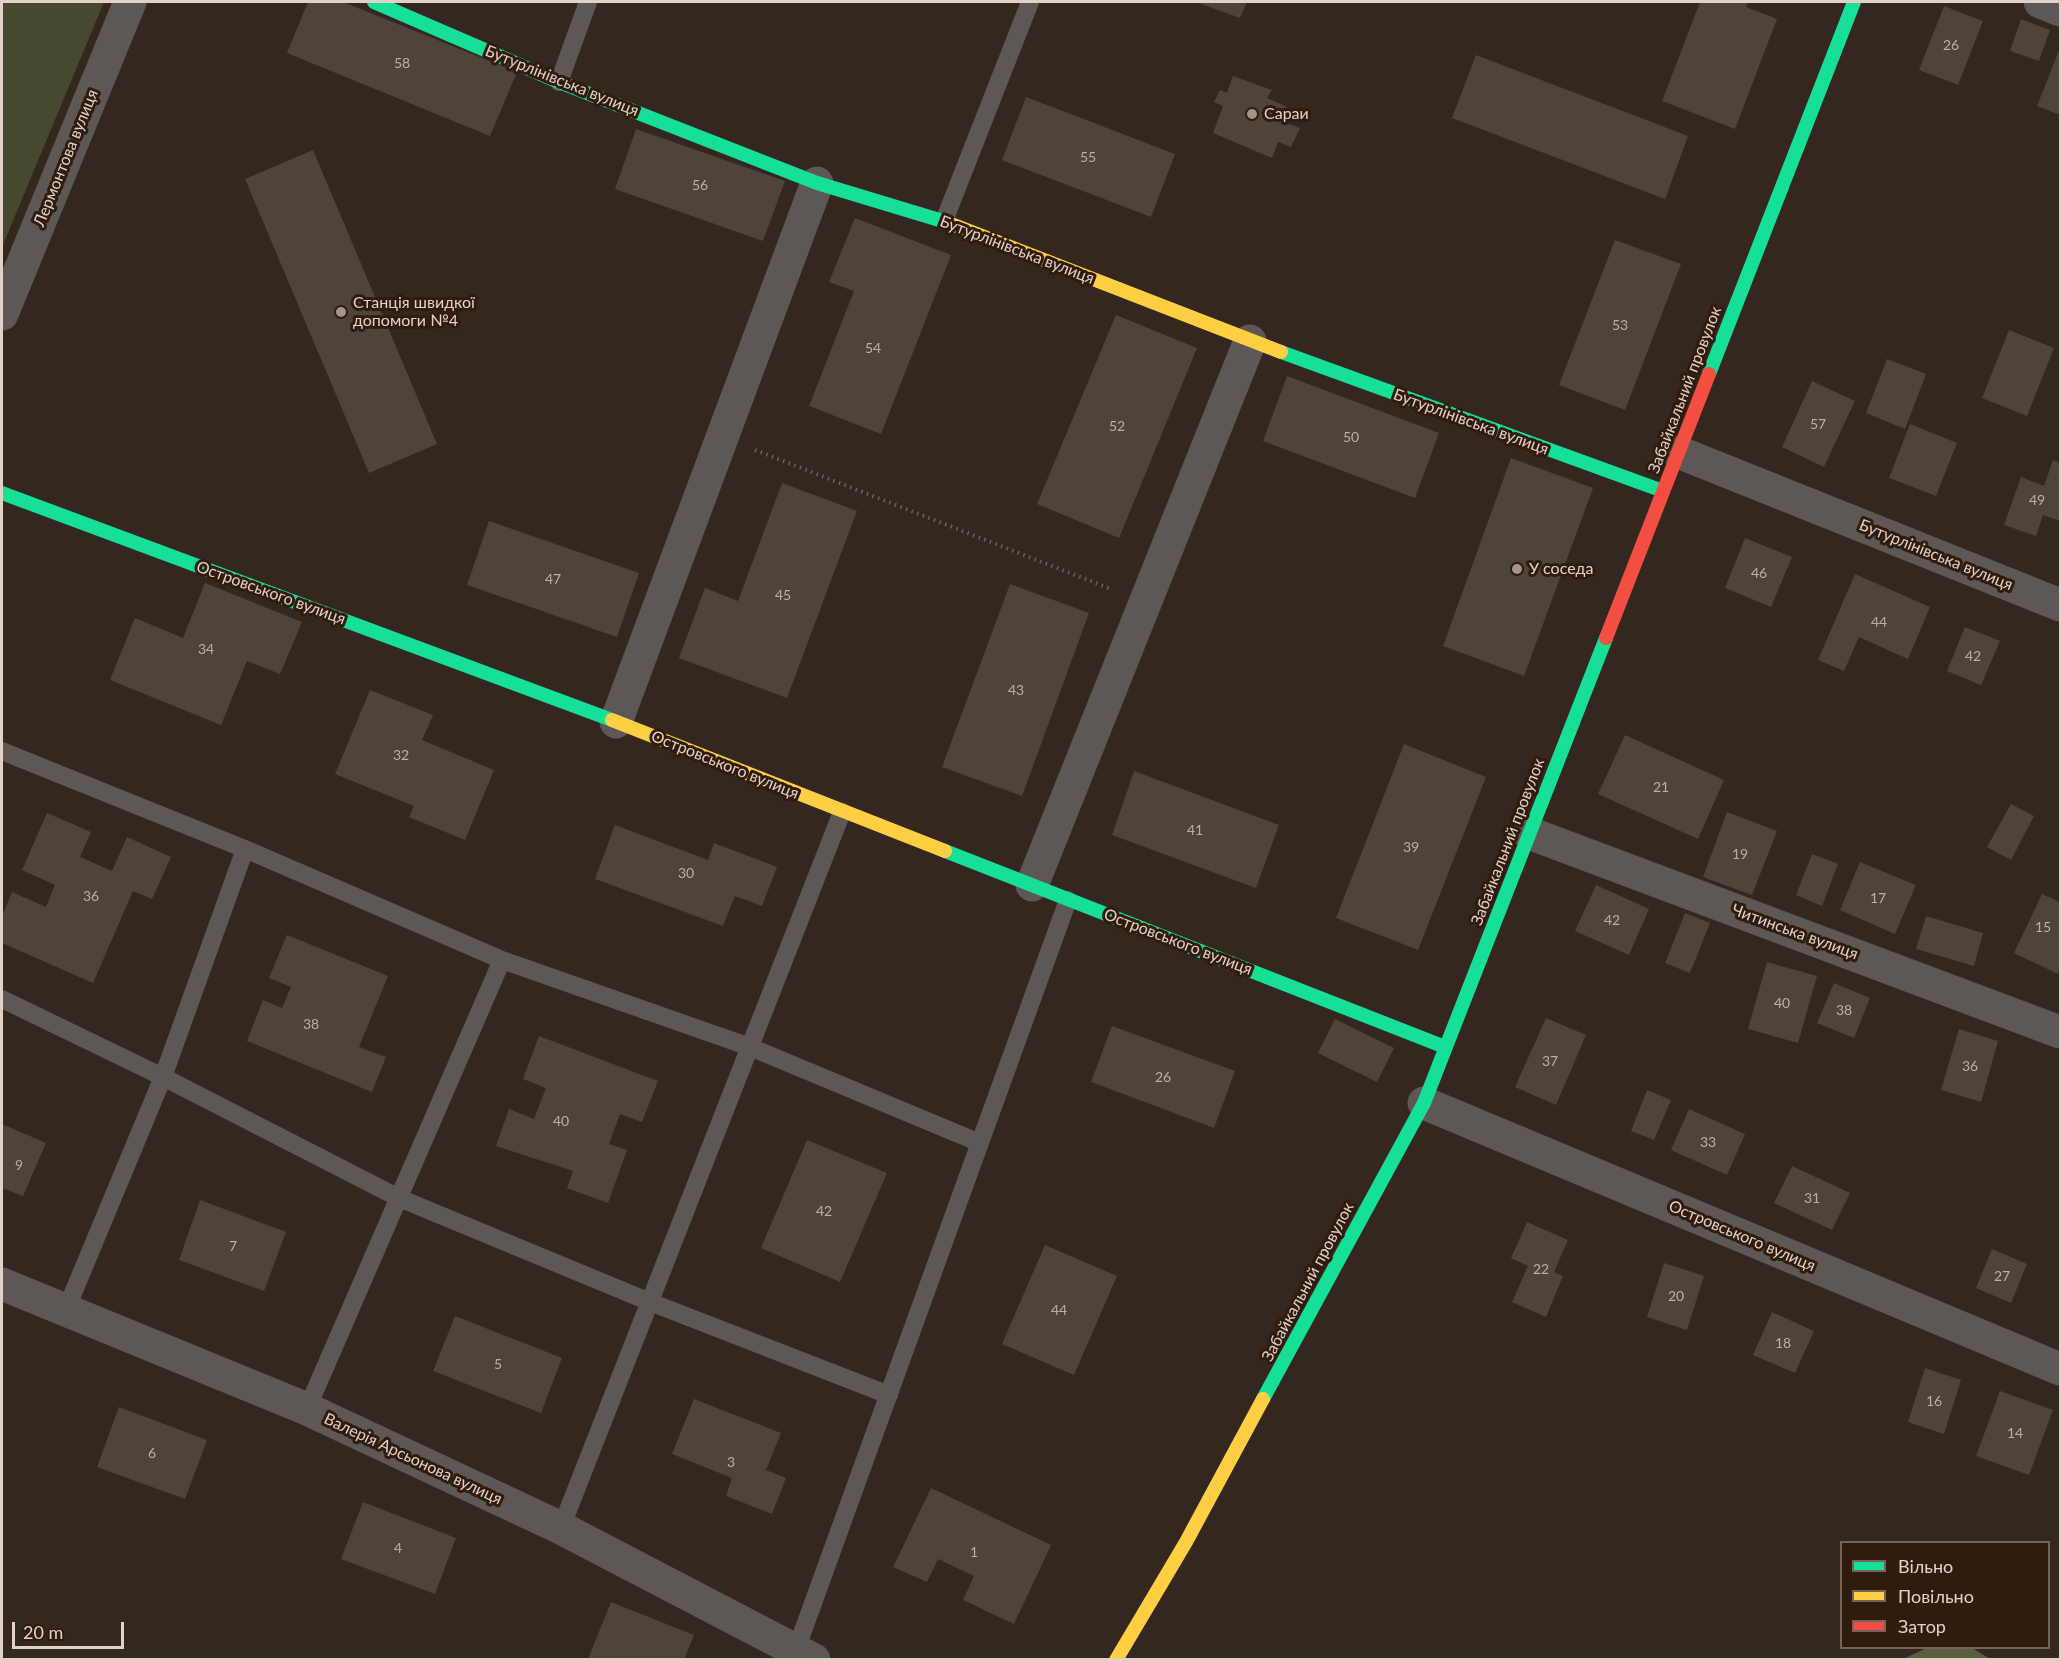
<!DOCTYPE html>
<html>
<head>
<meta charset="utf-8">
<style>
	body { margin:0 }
	#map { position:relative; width:2062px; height:1661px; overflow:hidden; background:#34271f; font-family:Lato,sans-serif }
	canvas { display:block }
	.frame { position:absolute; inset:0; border:3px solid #e1d1c8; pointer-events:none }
	.legend { position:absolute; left:1840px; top:1541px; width:210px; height:108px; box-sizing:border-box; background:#311b0d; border:2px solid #776458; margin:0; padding:8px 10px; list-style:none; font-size:18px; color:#e1d1c8 }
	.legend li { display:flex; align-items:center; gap:12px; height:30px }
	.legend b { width:30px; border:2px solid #776458 }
	.scale { position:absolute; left:12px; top:1622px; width:112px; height:27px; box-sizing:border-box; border:3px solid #e1d1c8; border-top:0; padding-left:8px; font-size:18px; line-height:21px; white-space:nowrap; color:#e1d1c8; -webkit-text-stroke:4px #311b0d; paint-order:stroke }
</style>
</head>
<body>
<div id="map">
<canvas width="2062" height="1661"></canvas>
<div class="frame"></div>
<ul class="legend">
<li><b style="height:8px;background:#16e098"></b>Вільно</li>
<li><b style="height:8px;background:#ffcf43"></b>Повільно</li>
<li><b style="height:8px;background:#f24e42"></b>Затор</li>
</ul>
<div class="scale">20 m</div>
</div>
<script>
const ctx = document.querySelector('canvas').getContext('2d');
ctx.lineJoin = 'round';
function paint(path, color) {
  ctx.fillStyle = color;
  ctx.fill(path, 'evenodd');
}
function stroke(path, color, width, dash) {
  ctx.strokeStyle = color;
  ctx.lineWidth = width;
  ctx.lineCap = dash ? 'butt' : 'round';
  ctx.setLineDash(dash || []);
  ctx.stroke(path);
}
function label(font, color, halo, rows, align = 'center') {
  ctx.font = font + ' Lato,sans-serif';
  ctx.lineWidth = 6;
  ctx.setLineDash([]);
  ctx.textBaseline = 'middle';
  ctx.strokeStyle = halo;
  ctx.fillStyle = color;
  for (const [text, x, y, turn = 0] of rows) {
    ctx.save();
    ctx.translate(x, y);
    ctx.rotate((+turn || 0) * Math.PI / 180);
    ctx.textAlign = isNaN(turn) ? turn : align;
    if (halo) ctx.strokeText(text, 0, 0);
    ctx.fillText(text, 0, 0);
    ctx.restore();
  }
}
const green = new Path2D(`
	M 2,2 L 104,2 L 2,247 Z`);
const forest = new Path2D(`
	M 1927,1648 L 1972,1648 L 1990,1659 L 1903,1659 Z`);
const building = new Path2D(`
	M 308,2 L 343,2 L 517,72 L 490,136 L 287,53 Z
	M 1196,2 L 1247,2 L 1240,18 Z
	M 1700,2 L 1748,2 L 1746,7 L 1777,19 L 1735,129 L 1662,101 Z
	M 1944,6 L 1983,21 L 1958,85 L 1919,70 Z
	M 2021,19 L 2050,30 L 2039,61 L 2010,51 Z
	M 2060,48 L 2060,115 L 2037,106 Z
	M 1476,55 L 1688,136 L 1665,199 L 1452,118 Z
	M 1233,76 L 1272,90 L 1267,98 L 1287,107 L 1280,121 L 1300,128 L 1291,147 L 1278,142 L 1272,158 L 1213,133 L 1223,106 L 1214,102 L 1220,90 L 1227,93 Z
	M 1026,97 L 1175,154 L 1151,217 L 1002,160 Z
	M 636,129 L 785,181 L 763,241 L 615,189 Z
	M 313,150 L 437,444 L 369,473 L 245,179 Z
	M 855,218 L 951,255 L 881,434 L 809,406 L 854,291 L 829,282 Z
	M 1615,240 L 1681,264 L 1625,410 L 1559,385 Z
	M 1116,315 L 1197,348 L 1119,538 L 1037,504 Z
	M 2009,330 L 2054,348 L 2027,416 L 1982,398 Z
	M 1887,359 L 1926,374 L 1905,429 L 1866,413 Z
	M 1287,376 L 1439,433 L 1415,498 L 1263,441 Z
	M 1812,381 L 1855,401 L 1824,467 L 1782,447 Z
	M 1910,424 L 1957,443 L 1936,496 L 1889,478 Z
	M 1511,458 L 1593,488 L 1524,676 L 1443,646 Z
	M 2053,460 L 2060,463 L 2060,521 L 2043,515 L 2036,536 L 2004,525 L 2021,477 L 2044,486 Z
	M 782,483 L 857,511 L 787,698 L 679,658 L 705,588 L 738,601 Z
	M 489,521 L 639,573 L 617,637 L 467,585 Z
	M 1745,538 L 1792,557 L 1771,607 L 1725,588 Z
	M 1855,574 L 1930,607 L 1908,659 L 1859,637 L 1844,671 L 1818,660 Z
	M 205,583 L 302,622 L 280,674 L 247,661 L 221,725 L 110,680 L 135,618 L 183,638 Z
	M 1010,584 L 1089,613 L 1022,796 L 942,767 Z
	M 1965,627 L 2000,641 L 1981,685 L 1947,671 Z
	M 370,690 L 433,715 L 422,740 L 494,770 L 465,840 L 409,817 L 414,806 L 335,774 Z
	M 1625,735 L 1724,780 L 1698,839 L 1598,794 Z
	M 1404,744 L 1486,777 L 1418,950 L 1336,918 Z
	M 1134,771 L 1279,825 L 1256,888 L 1112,835 Z
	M 2011,804 L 2034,816 L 2011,860 L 1987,847 Z
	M 1727,812 L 1777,831 L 1752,895 L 1703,877 Z
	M 47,813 L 91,832 L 80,857 L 112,871 L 127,837 L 171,857 L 152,899 L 133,891 L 93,983 L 2,943 L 2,916 L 12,892 L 46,907 L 55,885 L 22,870 Z
	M 615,825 L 708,860 L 714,843 L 777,867 L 762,906 L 735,896 L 723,926 L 595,879 Z
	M 1812,854 L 1838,864 L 1822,906 L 1796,895 Z
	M 1860,862 L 1916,885 L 1895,934 L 1840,910 Z
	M 1596,885 L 1649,909 L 1629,955 L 1575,931 Z
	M 2042,894 L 2060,902 L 2060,967 L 2058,974 L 2014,953 Z
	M 1685,913 L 1710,923 L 1690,973 L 1665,963 Z
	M 1926,916 L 1983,933 L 1974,966 L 1916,949 Z
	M 287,935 L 388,976 L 359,1047 L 386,1057 L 372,1092 L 247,1041 L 263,1000 L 282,1008 L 291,987 L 269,978 Z
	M 1767,962 L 1817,976 L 1798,1043 L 1748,1029 Z
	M 1834,983 L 1870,998 L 1854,1038 L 1817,1023 Z
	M 1546,1018 L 1586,1035 L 1556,1105 L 1515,1087 Z
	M 1335,1019 L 1394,1048 L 1377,1082 L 1318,1053 Z
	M 1112,1026 L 1235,1071 L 1214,1128 L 1091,1082 Z
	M 1959,1029 L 1998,1041 L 1981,1102 L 1941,1090 Z
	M 539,1036 L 658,1081 L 642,1122 L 620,1114 L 609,1144 L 627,1150 L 608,1203 L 567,1188 L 573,1171 L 496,1146 L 509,1109 L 534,1119 L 546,1088 L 523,1079 Z
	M 1647,1090 L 1671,1100 L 1654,1140 L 1631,1131 Z
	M 1689,1109 L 1745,1134 L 1727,1175 L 1671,1150 Z
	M 2,1124 L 46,1143 L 23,1196 L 2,1188 Z
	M 807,1140 L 887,1173 L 840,1282 L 761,1248 Z
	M 1792,1166 L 1850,1193 L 1832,1230 L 1774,1203 Z
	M 200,1200 L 286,1232 L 264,1291 L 179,1260 Z
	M 1527,1222 L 1568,1240 L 1554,1272 L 1563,1276 L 1546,1317 L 1512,1302 L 1528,1266 L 1511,1258 Z
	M 1045,1245 L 1117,1276 L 1074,1375 L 1002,1344 Z
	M 1992,1249 L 2027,1264 L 2011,1303 L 1976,1288 Z
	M 1664,1263 L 1704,1276 L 1687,1330 L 1647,1317 Z
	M 1772,1312 L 1814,1331 L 1795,1373 L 1753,1355 Z
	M 455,1316 L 562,1358 L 541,1413 L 433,1371 Z
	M 1925,1368 L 1961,1380 L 1944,1434 L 1908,1422 Z
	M 2000,1391 L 2053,1410 L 2029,1475 L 1976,1456 Z
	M 694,1399 L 781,1433 L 766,1470 L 786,1478 L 772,1514 L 726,1496 L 732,1478 L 672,1454 Z
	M 119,1407 L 207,1440 L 185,1499 L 97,1467 Z
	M 931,1488 L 1051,1545 L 1014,1624 L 963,1600 L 974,1576 L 938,1559 L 927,1582 L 893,1567 Z
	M 363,1502 L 456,1538 L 435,1594 L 341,1559 Z
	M 611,1602 L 694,1635 L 684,1660 L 588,1659 Z`);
const path = new Path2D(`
	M 755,450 L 1111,589`);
const lane = new Path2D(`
	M 559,82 L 588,2
	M 944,221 L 1030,2
	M 2,751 L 245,849 L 502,960 L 750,1047 L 980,1143
	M 2,999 L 163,1077 L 399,1198 L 650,1302 L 889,1395
	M 66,1310 L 163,1077 L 245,849
	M 307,1409 L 502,960
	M 561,1528 L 842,812
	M 796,1650 L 1068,900`);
const street = new Path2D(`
	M 2040,2 L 2060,10
	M 2,314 L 130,2
	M 1678,452 L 2060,605
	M 616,722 L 817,183
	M 1529,833 L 2060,1032
	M 1032,885 L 1250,341
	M 1424,1103 L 2060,1369
	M 2,1284 L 307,1409 L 561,1528 L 814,1660`);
const fast = new Path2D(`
	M 374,2 L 559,82 L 817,183 L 946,222
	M 1281,352 L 1663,491
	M 1709,374 L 1854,2
	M 2,493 L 612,720
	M 945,851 L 1445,1047
	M 1263,1399 L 1424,1103 L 1606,638`);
const slow = new Path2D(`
	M 946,222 L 1281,352
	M 612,720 L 945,851
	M 1116,1660 L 1186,1542 L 1263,1399`);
const jam = new Path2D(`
	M 1606,638 L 1709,374`);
const markers = [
	[1252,114,6,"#a4968d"],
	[341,312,6,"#a4968d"],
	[1517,569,6,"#a4968d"]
];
const numberNames = [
	["26",1951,45],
	["58",402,63],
	["55",1088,157],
	["56",700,185],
	["53",1620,325],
	["54",873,348],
	["57",1818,424],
	["52",1117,426],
	["50",1351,437],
	["49",2037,500],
	["46",1759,573],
	["47",553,579],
	["45",783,595],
	["44",1879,622],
	["34",206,649],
	["42",1973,656],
	["43",1016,690],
	["32",401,755],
	["21",1661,787],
	["41",1195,830],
	["39",1411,847],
	["19",1740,854],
	["30",686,873],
	["36",91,896],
	["17",1878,898],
	["42",1612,920],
	["15",2043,927],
	["40",1782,1003],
	["38",1844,1010],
	["38",311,1024],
	["37",1550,1061],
	["36",1970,1066],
	["26",1163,1077],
	["40",561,1121],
	["33",1708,1142],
	["9",19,1165],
	["31",1812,1198],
	["42",824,1211],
	["7",233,1246],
	["22",1541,1269],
	["27",2002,1276],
	["20",1676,1296],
	["44",1059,1310],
	["18",1783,1343],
	["5",498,1364],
	["16",1934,1401],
	["14",2015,1433],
	["6",152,1453],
	["3",731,1462],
	["4",398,1548],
	["1",974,1552]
];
const streetNames = [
	["Бутурлінівська вулиця",562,81,22],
	["Лермонтова вулиця",66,158,-68],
	["Бутурлінівська вулиця",1017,250,21],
	["Забайкальний провулок",1685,390,-69],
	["Бутурлінівська вулиця",1471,422,20],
	["Бутурлінівська вулиця",1936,555,22],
	["Островського вулиця",271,593,20],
	["Островського вулиця",725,765,22],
	["Забайкальний провулок",1508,842,-69],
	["Читинська вулиця",1795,932,20],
	["Островського вулиця",1178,942,21],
	["Островського вулиця",1742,1236,23],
	["Забайкальний провулок",1308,1282,-62],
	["Валерія Арсьонова вулиця",413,1459,25]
];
const poiNames = [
	["Сараи",1264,114],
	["Станція швидкої",353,303],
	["допомоги №4",353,321],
	["У соседа",1529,569]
];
paint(green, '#46482f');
paint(forest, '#5a5d40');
paint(building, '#4e443c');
stroke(path, '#6a6260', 4, [1.5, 4.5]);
stroke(lane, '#5d5755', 18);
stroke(street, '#5d5755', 33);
stroke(fast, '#16e098', 14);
stroke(slow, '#ffcf43', 14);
stroke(jam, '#f24e42', 14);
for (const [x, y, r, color] of markers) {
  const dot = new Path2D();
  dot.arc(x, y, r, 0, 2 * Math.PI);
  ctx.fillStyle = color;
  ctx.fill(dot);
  stroke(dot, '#311b0d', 2);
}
label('14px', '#bcaea5', null, numberNames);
label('16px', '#e1d1c8', '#311b0d', streetNames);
label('16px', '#e1d1c8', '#311b0d', poiNames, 'left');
</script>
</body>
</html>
